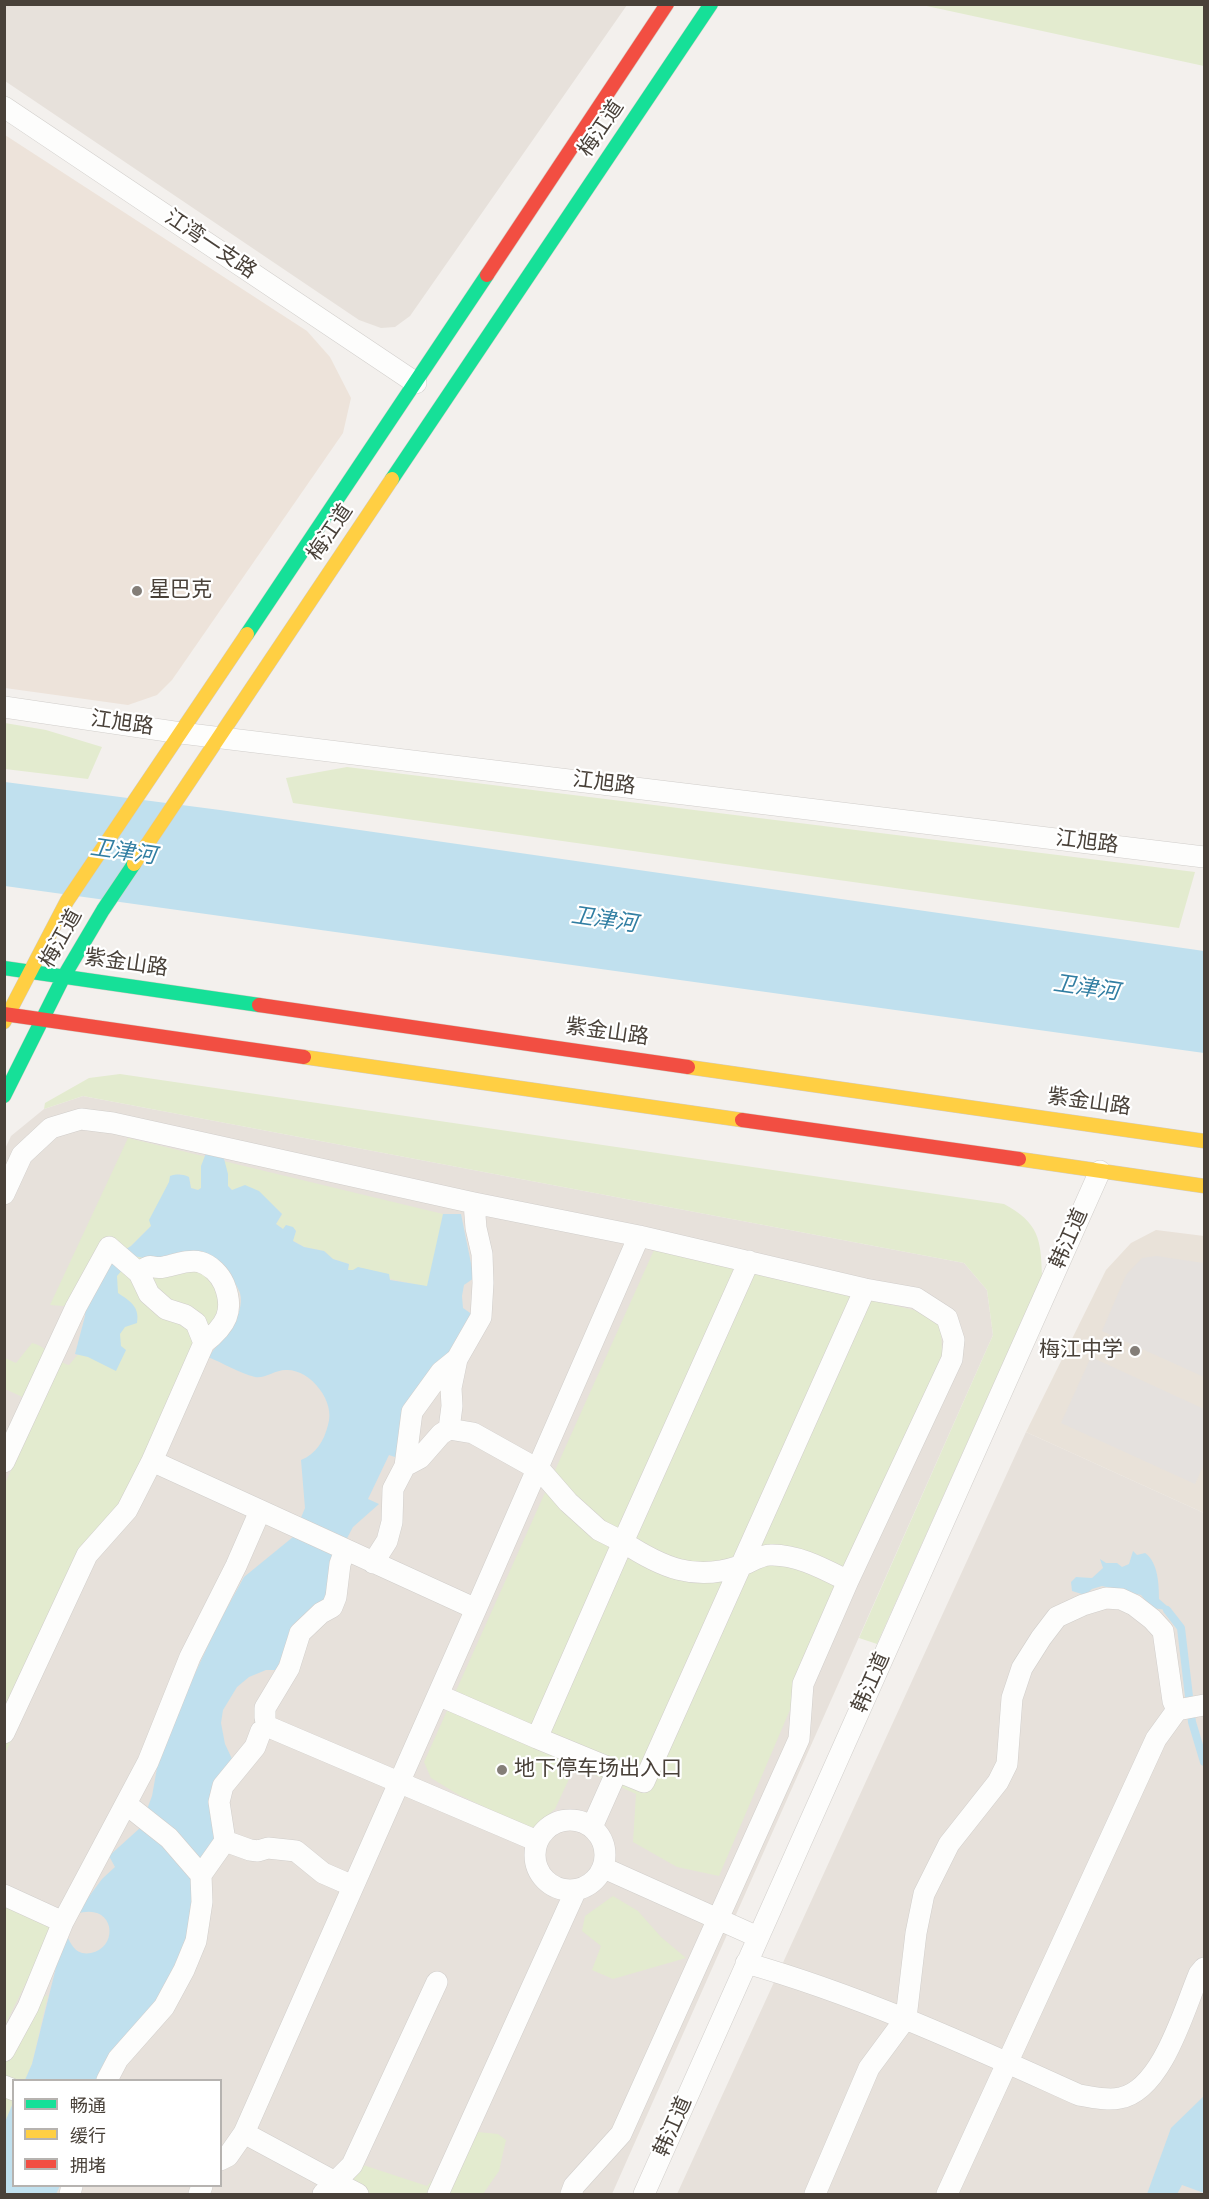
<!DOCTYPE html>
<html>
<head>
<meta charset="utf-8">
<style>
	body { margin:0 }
	#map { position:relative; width:1209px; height:2199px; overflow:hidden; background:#f3f0ed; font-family:"Sofia Sans Condensed","Noto Sans SC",sans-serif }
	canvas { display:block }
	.frame { position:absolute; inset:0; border:6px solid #494139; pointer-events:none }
	.legend { position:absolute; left:12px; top:2079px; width:210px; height:108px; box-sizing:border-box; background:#fff; border:2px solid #b6b3b0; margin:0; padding:8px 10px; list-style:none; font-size:18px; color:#494139 }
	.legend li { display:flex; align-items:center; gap:12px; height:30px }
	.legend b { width:30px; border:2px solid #b6b3b0 }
</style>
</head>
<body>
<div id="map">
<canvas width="1209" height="2199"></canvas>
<div class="frame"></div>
<ul class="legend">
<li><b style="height:8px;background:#16e098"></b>畅通</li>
<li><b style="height:8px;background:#ffcf43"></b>缓行</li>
<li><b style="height:8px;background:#f24e42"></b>拥堵</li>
</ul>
</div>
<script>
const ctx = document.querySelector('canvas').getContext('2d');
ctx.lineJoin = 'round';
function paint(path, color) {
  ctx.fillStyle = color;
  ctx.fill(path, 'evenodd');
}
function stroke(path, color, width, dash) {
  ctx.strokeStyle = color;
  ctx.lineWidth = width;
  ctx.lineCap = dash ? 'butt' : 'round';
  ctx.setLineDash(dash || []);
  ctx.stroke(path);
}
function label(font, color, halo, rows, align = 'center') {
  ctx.font = font + ' "Sofia Sans Condensed","Noto Sans SC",sans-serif';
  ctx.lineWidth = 4.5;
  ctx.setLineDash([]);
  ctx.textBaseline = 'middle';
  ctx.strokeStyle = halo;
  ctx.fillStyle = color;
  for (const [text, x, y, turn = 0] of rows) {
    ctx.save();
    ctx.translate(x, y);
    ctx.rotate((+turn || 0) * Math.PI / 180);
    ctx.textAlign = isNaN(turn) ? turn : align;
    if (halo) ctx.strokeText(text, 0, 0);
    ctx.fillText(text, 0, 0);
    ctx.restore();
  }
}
const residential = new Path2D(`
	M 4,5 L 5,4 L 627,5 L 410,316 L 395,327 L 381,328 L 359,320 L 5,81 Z
	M 83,1096 L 964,1263 L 987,1290 L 993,1335 L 612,2194 L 5,2194 L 4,1151 L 11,1136 L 44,1109 ZM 14,2080 L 220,2080 L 220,2186 L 14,2186 Z
	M 1026,1432 L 1204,1513 L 1204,2194 L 677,2194 Z`);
const commercial = new Path2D(`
	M 5,135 L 307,331 L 330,357 L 351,398 L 343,433 L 172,680 L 157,695 L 128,705 L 5,688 Z`);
const education = new Path2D(`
	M 1156,1230 L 1204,1236 L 1204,1513 L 1026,1432 L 1106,1270 L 1131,1243 Z`);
const green = new Path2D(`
	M 922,5 L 1204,5 L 1204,66 Z
	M 5,723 L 46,730 L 102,747 L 88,779 L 5,769 Z
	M 347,767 L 1195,872 L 1179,928 L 293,803 L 286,778 Z
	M 120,1074 L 1004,1204 C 1039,1223 1041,1239 1042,1276 L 877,1644 L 859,1638 L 993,1335 L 987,1290 L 964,1263 L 83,1096 L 44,1109 L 45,1103 L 89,1078 Z
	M 128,1138 L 443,1214 L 428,1287 L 348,1270 L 349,1264 L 333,1259 L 324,1251 L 304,1247 L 292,1240 L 296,1231 L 283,1229 L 276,1224 L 282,1214 L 259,1192 L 232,1190 L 228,1186 L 228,1174 L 202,1167 L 201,1188 L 198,1190 L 191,1188 L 189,1177 L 179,1174 L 169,1182 L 151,1226 L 131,1246 L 110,1259 L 117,1292 L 116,1276 L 134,1255 L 147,1259 L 166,1261 L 235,1285 C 245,1304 235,1318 226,1335 L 197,1345 L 5,1754 L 5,1484 L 40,1405 L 5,1389 L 5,1358 L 16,1363 L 32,1343 C 47,1346 54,1361 69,1365 L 115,1310 L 50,1305 Z
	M 654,1250 L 927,1313 L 941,1328 L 942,1354 L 719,1876 L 677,1867 L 633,1842 L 636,1794 L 575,1766 L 555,1809 L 532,1829 L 459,1795 L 431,1778 L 424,1762 Z
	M 613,1896 L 638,1911 L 661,1937 L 686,1958 L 613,1979 L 592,1970 L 601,1946 L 582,1931 L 585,1916 Z
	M 5,1903 L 55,1925 L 5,2025 Z
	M 48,1995 L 32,2064 L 25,2080 L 14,2080 L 13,2103 L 5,2122 L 5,2060 L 38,1998 Z
	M 478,2132 L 498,2134 L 506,2140 L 499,2171 L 483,2194 L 332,2194 L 363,2165 L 427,2186 Z`);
const parking = new Path2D(`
	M 1156,1256 L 1204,1263 L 1204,1377 L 1102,1331 L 1126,1275 L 1142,1258 Z
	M 1091,1357 L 1204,1409 L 1204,1464 L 1195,1484 L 1061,1423 Z`);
const water = new Path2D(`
	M 5,782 L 220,810 L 1204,951 L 1204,1053 L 5,886 Z
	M 208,1148 L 222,1151 L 228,1174 L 228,1186 L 232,1190 L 245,1185 L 259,1191 L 282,1214 L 276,1224 L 283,1229 L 286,1225 L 293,1227 L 296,1231 L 293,1241 L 304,1247 L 324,1251 L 333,1259 L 349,1264 L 348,1270 L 353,1270 L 358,1267 L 389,1274 L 390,1280 L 427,1286 L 443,1214 L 461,1214 L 474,1278 L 464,1285 L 462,1296 L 463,1308 L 476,1317 L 453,1355 L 420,1384 L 401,1459 L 389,1455 L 368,1499 L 379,1504 L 353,1527 L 337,1557 L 330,1603 L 283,1670 L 266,1670 L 249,1677 L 237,1687 L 223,1710 L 221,1723 L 225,1744 L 234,1763 L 221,1831 L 196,1902 L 175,1980 L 96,2080 L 25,2080 L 32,2064 L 65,1931 C 70,1943 75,1956 91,1953 C 120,1947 115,1901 76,1914 L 102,1879 L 115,1867 L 109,1856 L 140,1828 L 152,1796 L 157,1768 L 187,1691 L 217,1626 L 244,1577 L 293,1537 L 305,1508 L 301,1460 C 316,1454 324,1441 328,1425 C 336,1402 311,1370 287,1370 C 276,1369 265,1379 255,1377 C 239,1373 223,1363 208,1357 C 221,1341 246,1316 240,1293 C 238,1288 234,1281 231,1276 L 134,1256 L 117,1276 L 118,1293 C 130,1301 140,1307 137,1323 L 125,1327 L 120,1334 L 121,1346 L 126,1350 L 116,1371 L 88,1357 L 75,1354 L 85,1316 L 86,1301 L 110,1259 L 131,1246 L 151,1226 L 149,1220 L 169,1182 L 170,1176 C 177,1174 182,1174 189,1177 L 191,1188 L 198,1190 L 201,1188 L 201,1166 Z
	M 1133,1551 L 1137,1555 L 1145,1553 C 1158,1562 1159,1584 1159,1599 L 1167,1606 L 1167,1610 L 1152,1608 L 1141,1595 L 1102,1586 L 1092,1589 L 1085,1595 L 1072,1591 L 1071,1582 L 1076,1577 L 1092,1578 L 1103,1568 L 1100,1559 L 1106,1563 L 1117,1563 L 1122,1567 L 1129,1564 Z
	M 1204,2096 L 1204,2193 L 1182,2185 L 1177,2194 L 1147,2194 L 1171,2128 Z
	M 13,2103 L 14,2186 L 60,2186 L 56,2194 L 5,2194 L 5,2122 Z`);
const stream = new Path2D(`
	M 1167,1610 L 1181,1628 L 1192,1722 L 1204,1762`);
const street = new Path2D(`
	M 4,107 L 416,383
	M 4,707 L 181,733 L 1204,857
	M 4,1194 L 22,1155 L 51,1128 L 81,1119 L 113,1123 L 474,1203 L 639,1236 L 865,1289 L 916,1298 L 947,1318 L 954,1340 L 952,1359 L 848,1581 L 803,1684 L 799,1739 L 621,2134 L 574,2186 L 571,2194
	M 139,1273 C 152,1261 151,1270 164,1267 C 174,1265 190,1259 200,1262 C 211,1265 220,1275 224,1284 C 235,1311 226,1326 204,1343
	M 449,1429 L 452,1406 L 451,1388 L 457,1359
	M 152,1461 L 476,1609 L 244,2133 L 228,2156 L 220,2160
	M 4,1462 L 76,1307 L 109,1247 L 139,1273 L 149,1294 L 166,1309 L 185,1315 L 196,1323 L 204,1343 L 152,1461 L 127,1510 L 87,1555 L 4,1733
	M 405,1466 L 420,1458 L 441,1434 L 449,1429 L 473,1433 L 541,1471 L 568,1502 L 599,1530 L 623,1542 L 749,1261
	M 373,1563 L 387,1541 L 392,1522 L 393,1489 L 405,1466 L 412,1412 L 441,1372 L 457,1359 L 481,1317 L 483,1283 L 482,1254 L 476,1228 L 474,1203
	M 476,1609 L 639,1236
	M 438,1695 L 537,1738 L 623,1542 C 661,1567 694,1582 740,1566 C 749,1563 760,1555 770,1555 C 797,1554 824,1569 848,1581
	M 265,1718 L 265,1708 L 289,1668 L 300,1633 L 321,1613 L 332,1607 L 336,1597 L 340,1564 L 345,1550
	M 269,1727 L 537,1841
	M 537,1738 L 617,1771
	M 126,1804 L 169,1838 L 201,1875
	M535 1855a35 35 0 1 1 70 0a35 35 0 1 1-70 0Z
	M 592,1827 L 617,1771 L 644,1782 L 865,1289
	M 225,1841 L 250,1850 L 258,1851 L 268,1848 L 296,1851 L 323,1873 L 353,1886
	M 604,1868 L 758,1937
	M 4,1895 L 63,1922
	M 746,1963 C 862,1996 970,2046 1079,2095 C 1093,2097 1107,2101 1120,2098 C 1162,2090 1184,2010 1199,1974 L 1204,1968
	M 4,2051 L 28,2007 L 63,1922 L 148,1762 L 190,1657 L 236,1566 L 260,1511
	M 107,2080 L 118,2059 L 164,2007 L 184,1970 L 196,1941 L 202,1902 L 201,1875 L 225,1841 L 219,1802 L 223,1786 L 255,1747 L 261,1731
	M 4,2086 L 14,2090
	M 244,2133 L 335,2182 L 323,2194
	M 70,2194 L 72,2186
	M 199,2194 L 202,2186
	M 358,2194 L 335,2182 L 352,2165 L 437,1982
	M 438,2194 L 576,1890
	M 644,2194 L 1100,1171
	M 815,2194 L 869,2068 L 906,2018 L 916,1933 L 924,1894 L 949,1844 L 998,1782 L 1007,1764 L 1012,1698 L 1022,1668 L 1041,1638 L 1057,1617 L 1083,1605 L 1106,1598 L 1121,1599 L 1134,1605 L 1152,1619 L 1163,1631 L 1173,1701 L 1177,1710
	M 947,2194 L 1156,1739 L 1177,1710 L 1204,1705`);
const fast = new Path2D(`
	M 392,479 L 711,4
	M 247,634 L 487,275
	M 4,968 L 259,1005
	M 4,1096 L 64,976 L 103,910 L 134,864`);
const slow = new Path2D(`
	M 134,864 L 392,479
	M 4,1022 L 67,901 L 247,634
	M 304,1057 L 742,1120
	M 688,1067 L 1204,1141
	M 1019,1159 L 1204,1186`);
const jam = new Path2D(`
	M 487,275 L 667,4
	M 259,1005 L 688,1067
	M 4,1014 L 304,1057
	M 742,1120 L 1019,1159`);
const markers = [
	[137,591,6,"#847e78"],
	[1135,1351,6,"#847e78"],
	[502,1770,6,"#847e78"]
];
const streetNames = [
	["梅江道",602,129,-56],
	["江湾一支路",210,245,34],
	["梅江道",331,533,-56],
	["江旭路",122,724,8],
	["江旭路",604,784,7],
	["江旭路",1087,843,7],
	["梅江道",62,939,-61],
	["紫金山路",126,964,8],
	["紫金山路",607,1033,8],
	["紫金山路",1089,1103,8],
	["韩江道",1070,1239,-66],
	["韩江道",872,1683,-66],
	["韩江道",674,2127,-66]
];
const poiNames = [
	["星巴克",149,591],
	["梅江中学",1123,1351,"right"],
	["地下停车场出入口",514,1770]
];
const waterNames = [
	["卫津河",123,853,8],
	["卫津河",604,921,8],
	["卫津河",1086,989,8]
];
paint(residential, '#e7e1db');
paint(commercial, '#ede3da');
paint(education, '#e9e2d9');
paint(green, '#e3ebcf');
paint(parking, '#e5e1de');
paint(water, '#c0e0ee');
stroke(stream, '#c0e0ee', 8);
stroke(street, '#d1cecb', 22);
stroke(fast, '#d2ccc4', 15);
stroke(slow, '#d2ccc4', 15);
stroke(jam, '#d2ccc4', 15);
stroke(street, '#fdfdfc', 21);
stroke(fast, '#16e098', 14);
stroke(slow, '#ffcf43', 14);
stroke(jam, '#f24e42', 14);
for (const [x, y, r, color] of markers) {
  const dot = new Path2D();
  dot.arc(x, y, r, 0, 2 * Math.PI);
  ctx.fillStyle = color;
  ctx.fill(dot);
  stroke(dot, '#fff', 2);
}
label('21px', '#494139', '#fff', streetNames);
label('21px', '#494139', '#fff', poiNames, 'left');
label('italic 22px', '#317ea2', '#fff', waterNames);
</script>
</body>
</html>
